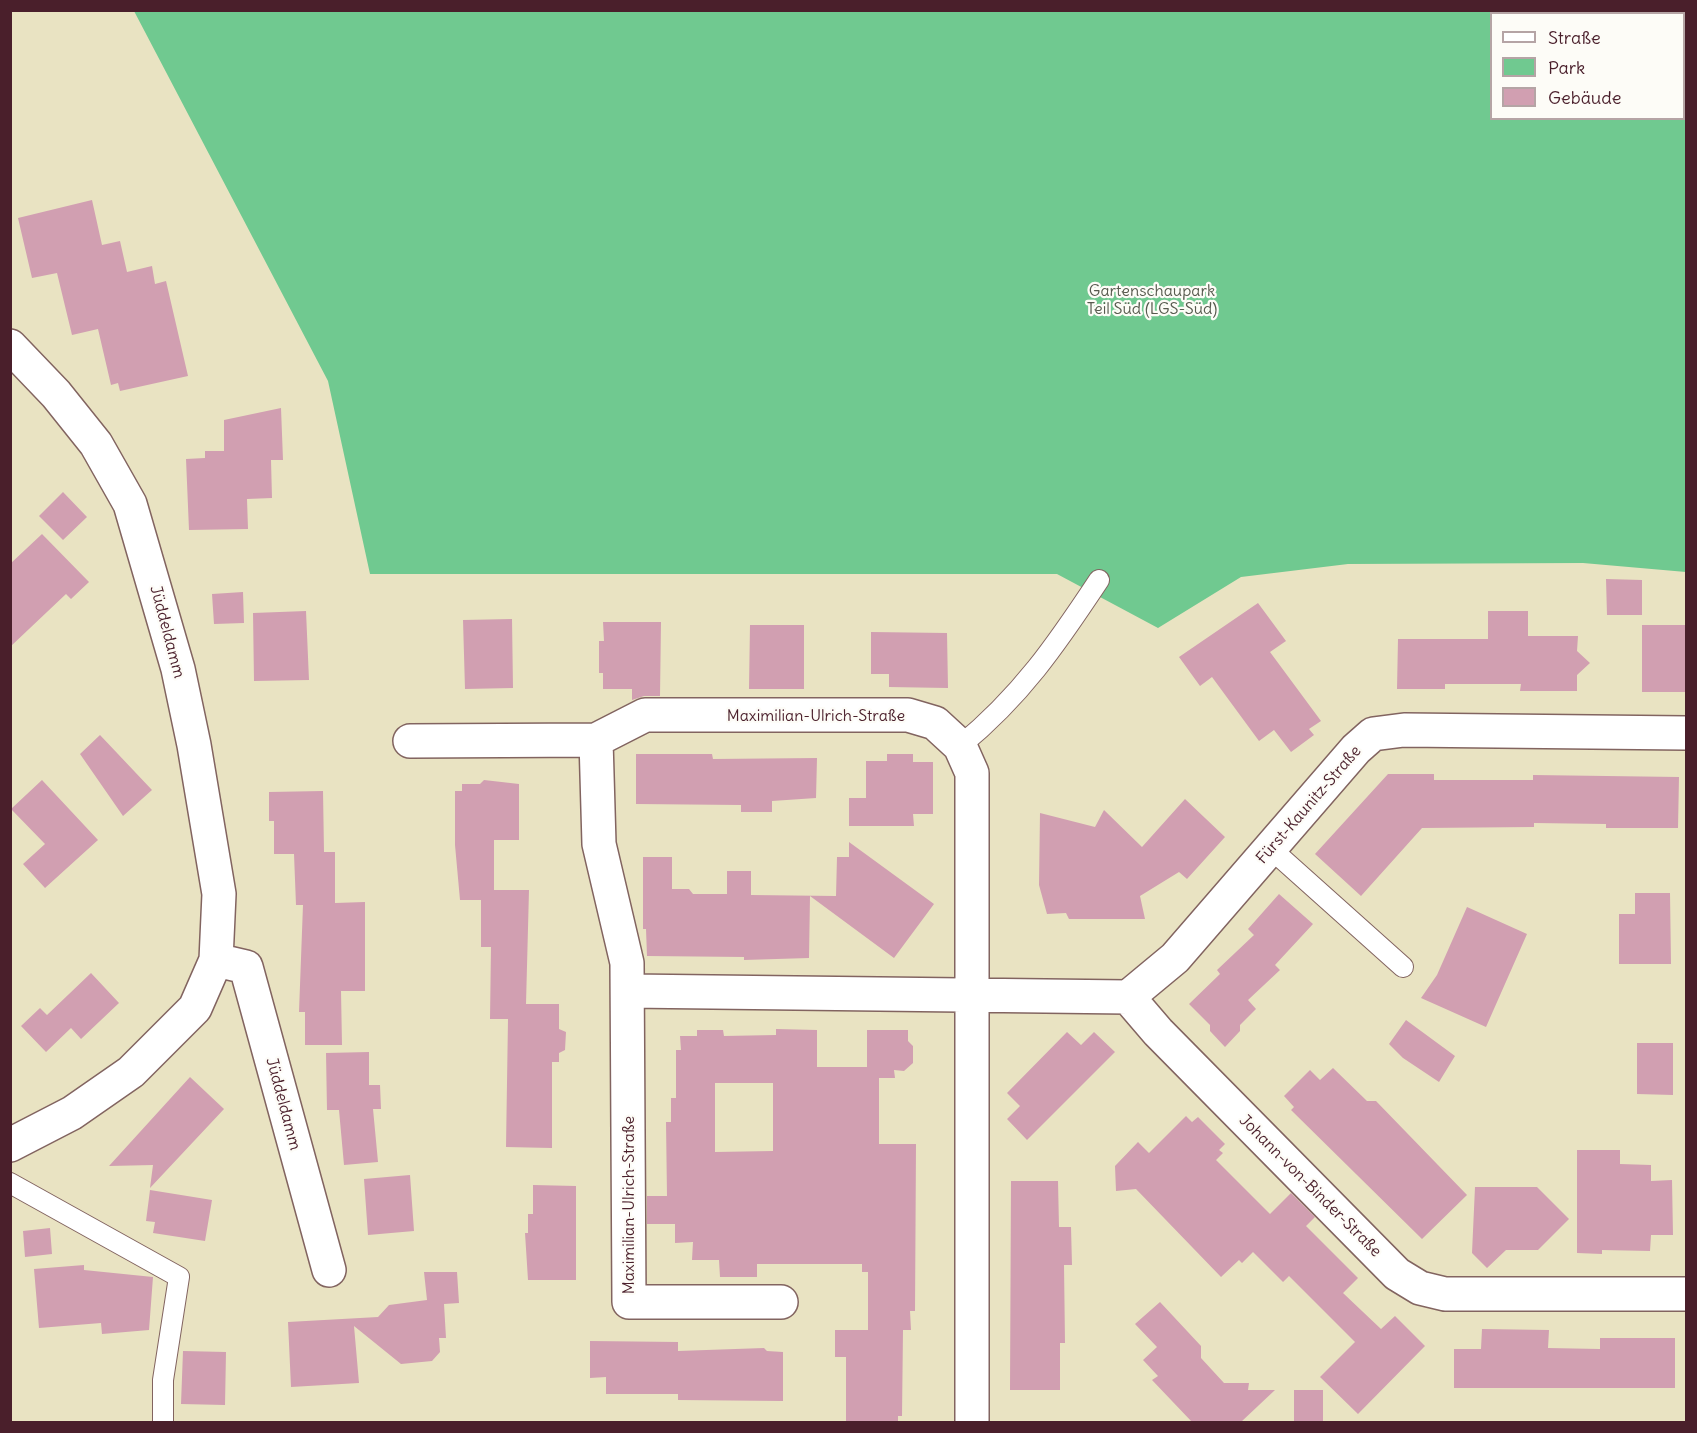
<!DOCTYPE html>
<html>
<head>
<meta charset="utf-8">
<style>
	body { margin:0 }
	#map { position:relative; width:1697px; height:1433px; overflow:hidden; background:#e9e3c2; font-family:Delius,sans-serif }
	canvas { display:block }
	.frame { position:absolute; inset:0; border:12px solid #4a1f2b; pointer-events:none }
	.legend { position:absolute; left:1490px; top:12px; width:195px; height:108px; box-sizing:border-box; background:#fdfcf7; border:2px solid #b5a4a5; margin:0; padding:8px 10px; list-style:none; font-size:18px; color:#4a1f2b }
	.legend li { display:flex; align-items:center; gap:12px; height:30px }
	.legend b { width:30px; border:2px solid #b5a4a5 }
</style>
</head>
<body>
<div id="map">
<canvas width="1697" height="1433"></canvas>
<div class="frame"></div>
<ul class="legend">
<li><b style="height:8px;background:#fff"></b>Straße</li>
<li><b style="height:16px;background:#70c990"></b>Park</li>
<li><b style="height:16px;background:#d19fb1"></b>Gebäude</li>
</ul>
</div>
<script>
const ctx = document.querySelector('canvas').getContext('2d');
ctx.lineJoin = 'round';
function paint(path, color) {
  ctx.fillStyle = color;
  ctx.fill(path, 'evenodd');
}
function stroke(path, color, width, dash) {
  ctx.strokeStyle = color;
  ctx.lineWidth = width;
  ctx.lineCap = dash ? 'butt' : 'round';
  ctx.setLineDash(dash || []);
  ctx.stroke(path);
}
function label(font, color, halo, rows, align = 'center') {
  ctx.font = font + ' Delius,sans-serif';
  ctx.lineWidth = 4.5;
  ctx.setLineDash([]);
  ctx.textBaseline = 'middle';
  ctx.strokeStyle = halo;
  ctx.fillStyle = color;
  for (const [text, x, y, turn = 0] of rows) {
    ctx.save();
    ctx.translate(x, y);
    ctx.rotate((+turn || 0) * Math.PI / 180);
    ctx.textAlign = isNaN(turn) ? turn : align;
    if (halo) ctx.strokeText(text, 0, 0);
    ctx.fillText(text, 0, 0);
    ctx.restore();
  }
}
const green = new Path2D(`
	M 134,11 L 1686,11 L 1686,572 L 1583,563 L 1348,564 L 1241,577 L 1158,628 L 1057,574 L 370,574 L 328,381 ZM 1492,14 L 1684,14 L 1684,118 L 1492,118 Z`);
const building = new Path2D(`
	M 92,200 L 102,245 L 120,241 L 127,272 L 152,266 L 155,284 L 166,281 L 188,376 L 120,391 L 118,383 L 111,385 L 98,329 L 72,335 L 57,273 L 32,278 L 18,218 Z
	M 281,408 L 283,460 L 271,460 L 272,498 L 247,499 L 248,529 L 189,530 L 186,459 L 205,458 L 205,451 L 224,451 L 224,420 Z
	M 63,492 L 87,517 L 63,540 L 39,516 Z
	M 42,534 L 89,582 L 71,599 L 66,594 L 10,647 L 10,564 Z
	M 1606,579 L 1642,580 L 1642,615 L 1607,615 Z
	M 243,592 L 244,623 L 214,624 L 212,594 Z
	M 1258,603 L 1286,641 L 1270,652 L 1321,721 L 1309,729 L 1314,735 L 1291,752 L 1274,730 L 1259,741 L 1212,677 L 1200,686 L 1179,657 Z
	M 306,611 L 309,680 L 254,681 L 253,613 Z
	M 1488,611 L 1528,611 L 1528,636 L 1578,636 L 1577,651 L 1590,663 L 1577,675 L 1577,691 L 1520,691 L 1521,684 L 1445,684 L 1445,689 L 1397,689 L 1398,639 L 1488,639 Z
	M 512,619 L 513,688 L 465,689 L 463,620 Z
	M 603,622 L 661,622 L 660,696 L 644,696 L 632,700 L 632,689 L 603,689 L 603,673 L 599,673 L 599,641 L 604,641 Z
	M 750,625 L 804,625 L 804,689 L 749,689 Z
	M 1642,625 L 1686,625 L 1686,692 L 1642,692 Z
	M 871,632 L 947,633 L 948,688 L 889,687 L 889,674 L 871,674 Z
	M 100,735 L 152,790 L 123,816 L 80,754 Z
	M 636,754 L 712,754 L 713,759 L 817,758 L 816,798 L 772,801 L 772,812 L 741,812 L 741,805 L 636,804 Z
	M 887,754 L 913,754 L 913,762 L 933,762 L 933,814 L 913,814 L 914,826 L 849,826 L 849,798 L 866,798 L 866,761 L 887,761 Z
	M 1388,774 L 1434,774 L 1434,780 L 1533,780 L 1533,775 L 1679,777 L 1678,828 L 1606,828 L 1606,824 L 1534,823 L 1534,827 L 1422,828 L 1361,896 L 1315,854 Z
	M 42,780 L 98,840 L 45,888 L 23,864 L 45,844 L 11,809 Z
	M 484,780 L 519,784 L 519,840 L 494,840 L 494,890 L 529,890 L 526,1004 L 559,1004 L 559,1029 L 566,1032 L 565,1050 L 559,1053 L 559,1062 L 552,1062 L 552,1148 L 506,1147 L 508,1019 L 490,1019 L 491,947 L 481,947 L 481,900 L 460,900 L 455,845 L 455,791 L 462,791 L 462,784 L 480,784 Z
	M 323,791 L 324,852 L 335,852 L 335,903 L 365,902 L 365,991 L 341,991 L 342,1045 L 305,1045 L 305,1012 L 299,1012 L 303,905 L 296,905 L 294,854 L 274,854 L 274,821 L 269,821 L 269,792 Z
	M 1185,799 L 1225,837 L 1187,879 L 1179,872 L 1140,896 L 1145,919 L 1069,919 L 1066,913 L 1047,914 L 1039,885 L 1040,813 L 1095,827 L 1104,810 L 1142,847 Z
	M 849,842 L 934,904 L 894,958 L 810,896 L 809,958 L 744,960 L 744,957 L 647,956 L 646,929 L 643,929 L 643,857 L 672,857 L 672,889 L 689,889 L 693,894 L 727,894 L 727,871 L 751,871 L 751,895 L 836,896 L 837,857 L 849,857 Z
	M 1635,893 L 1670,893 L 1671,964 L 1619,964 L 1619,914 L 1635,914 Z
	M 1279,894 L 1313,924 L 1275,965 L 1280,970 L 1248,1000 L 1256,1009 L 1240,1025 L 1240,1031 L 1225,1047 L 1210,1031 L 1210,1025 L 1189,1004 L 1220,974 L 1217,970 L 1254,935 L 1248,929 Z
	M 1467,907 L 1527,934 L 1486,1027 L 1421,998 L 1437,975 Z
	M 91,973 L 119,1003 L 81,1039 L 71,1028 L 46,1052 L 21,1026 L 40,1008 L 47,1015 Z
	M 1406,1020 L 1455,1056 L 1439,1082 L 1403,1058 L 1389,1044 Z
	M 776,1029 L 817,1030 L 817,1067 L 867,1067 L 867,1030 L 908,1030 L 908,1041 L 913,1046 L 913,1063 L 904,1071 L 894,1070 L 895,1078 L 879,1078 L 879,1144 L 916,1144 L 915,1311 L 910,1311 L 911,1330 L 903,1330 L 902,1416 L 898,1416 L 898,1422 L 846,1422 L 846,1357 L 835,1357 L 835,1330 L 868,1330 L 868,1272 L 862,1272 L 862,1264 L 757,1264 L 757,1277 L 720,1277 L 719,1260 L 692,1260 L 693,1242 L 675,1243 L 675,1224 L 647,1224 L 647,1196 L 667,1196 L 666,1122 L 671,1122 L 671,1098 L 676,1098 L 676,1050 L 681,1050 L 680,1036 L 697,1036 L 697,1030 L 723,1030 L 724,1036 L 776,1035 ZM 715,1083 L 773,1083 L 773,1151 L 715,1152 Z
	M 1067,1032 L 1081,1045 L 1094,1032 L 1115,1052 L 1027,1140 L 1007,1119 L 1020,1106 L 1007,1093 Z
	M 1637,1043 L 1673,1043 L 1673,1095 L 1637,1094 Z
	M 369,1052 L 369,1085 L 380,1085 L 381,1109 L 373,1109 L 378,1162 L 344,1165 L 339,1110 L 327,1110 L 326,1053 Z
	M 1333,1068 L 1367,1101 L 1376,1101 L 1467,1195 L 1422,1239 L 1291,1110 L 1294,1107 L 1284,1096 L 1310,1070 L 1320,1080 Z
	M 190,1077 L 224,1109 L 150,1188 L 153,1165 L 109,1166 Z
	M 1186,1116 L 1192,1122 L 1198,1117 L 1225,1144 L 1219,1150 L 1223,1153 L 1216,1160 L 1270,1214 L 1291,1193 L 1315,1217 L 1306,1226 L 1358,1278 L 1343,1293 L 1381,1329 L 1395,1316 L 1425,1346 L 1358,1414 L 1320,1377 L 1355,1342 L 1289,1276 L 1283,1282 L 1253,1252 L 1242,1263 L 1239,1260 L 1221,1277 L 1136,1189 L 1116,1191 L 1115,1166 L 1138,1142 L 1149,1153 Z
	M 1577,1150 L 1620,1150 L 1620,1164 L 1651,1165 L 1651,1181 L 1672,1180 L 1673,1235 L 1651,1235 L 1650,1251 L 1602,1250 L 1602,1254 L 1577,1253 Z
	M 410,1175 L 414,1231 L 368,1235 L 364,1179 Z
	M 1011,1181 L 1058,1181 L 1059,1227 L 1071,1227 L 1072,1265 L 1064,1265 L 1065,1343 L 1060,1343 L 1060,1390 L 1010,1390 Z
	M 533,1185 L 576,1186 L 576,1280 L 528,1280 L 525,1233 L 528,1233 L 528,1214 L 533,1214 Z
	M 1475,1187 L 1537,1187 L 1569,1219 L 1538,1250 L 1506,1250 L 1487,1268 L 1472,1253 Z
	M 150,1190 L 212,1200 L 205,1241 L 153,1233 L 155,1222 L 146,1221 Z
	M 50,1228 L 52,1254 L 25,1257 L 23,1231 Z
	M 84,1265 L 84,1270 L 153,1277 L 149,1330 L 102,1334 L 101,1323 L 39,1328 L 34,1269 Z
	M 424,1272 L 457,1272 L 459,1303 L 444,1304 L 446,1338 L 439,1338 L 440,1352 L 432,1361 L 401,1364 L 354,1326 L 359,1383 L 291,1387 L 288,1322 L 378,1317 L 389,1305 L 427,1300 Z
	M 1160,1302 L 1201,1346 L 1201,1358 L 1224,1383 L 1249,1383 L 1248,1390 L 1275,1390 L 1241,1422 L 1192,1422 L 1152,1380 L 1158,1376 L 1143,1360 L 1157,1347 L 1135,1324 Z
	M 1482,1329 L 1549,1330 L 1548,1348 L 1600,1349 L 1600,1338 L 1675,1338 L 1675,1388 L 1454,1388 L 1454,1349 L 1481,1349 Z
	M 590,1341 L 678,1342 L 678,1351 L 764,1348 L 767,1351 L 783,1352 L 783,1401 L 678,1400 L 678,1394 L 606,1394 L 606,1377 L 590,1378 Z
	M 183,1351 L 226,1352 L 225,1405 L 181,1404 Z
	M 1294,1390 L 1323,1390 L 1323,1422 L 1294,1422 Z`);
const service = new Path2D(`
	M 960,746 C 1021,696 1056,645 1099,580
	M 1270,848 L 1403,967
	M 10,1183 L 179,1277 L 163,1380 L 163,1422`);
const minor = new Path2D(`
	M 10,346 L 56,394 L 96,444 L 130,504 L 178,669 L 194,745 L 219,894 L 216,960 L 195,1008 L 131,1072 L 72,1113 L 10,1145
	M 596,740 L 599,844 L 627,963 L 629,1302 L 781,1302
	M 410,741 L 596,740 L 645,715 L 908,715 L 935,723 L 960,746 L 972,773 L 972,1422
	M 216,960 L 246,967 L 329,1270
	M 629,991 L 1128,997 L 1158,1032 L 1397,1274 L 1420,1288 L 1445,1294 L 1686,1294
	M 1128,997 L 1175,958 L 1356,749 L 1373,734 L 1404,730 L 1686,733`);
const parkNames = [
	["Gartenschaupark",1152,291],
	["Teil Süd (LGS-Süd)",1152,309]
];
const streetNames = [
	["Jüddeldamm",167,632,75],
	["Maximilian-Ulrich-Straße",816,716],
	["Fürst-Kaunitz-Straße",1309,805,-49],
	["Jüddeldamm",283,1104,75],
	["Johann-von-Binder-Straße",1310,1186,45],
	["Maximilian-Ulrich-Straße",629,1205,-90]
];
paint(green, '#70c990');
paint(building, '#d19fb1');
stroke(service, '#826460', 22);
stroke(minor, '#826460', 36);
stroke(service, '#fff', 20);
stroke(minor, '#fff', 33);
label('16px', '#575a4e', '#fdfcf7', parkNames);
label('16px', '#4a1f2b', '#fdfcf7', streetNames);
</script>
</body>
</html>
